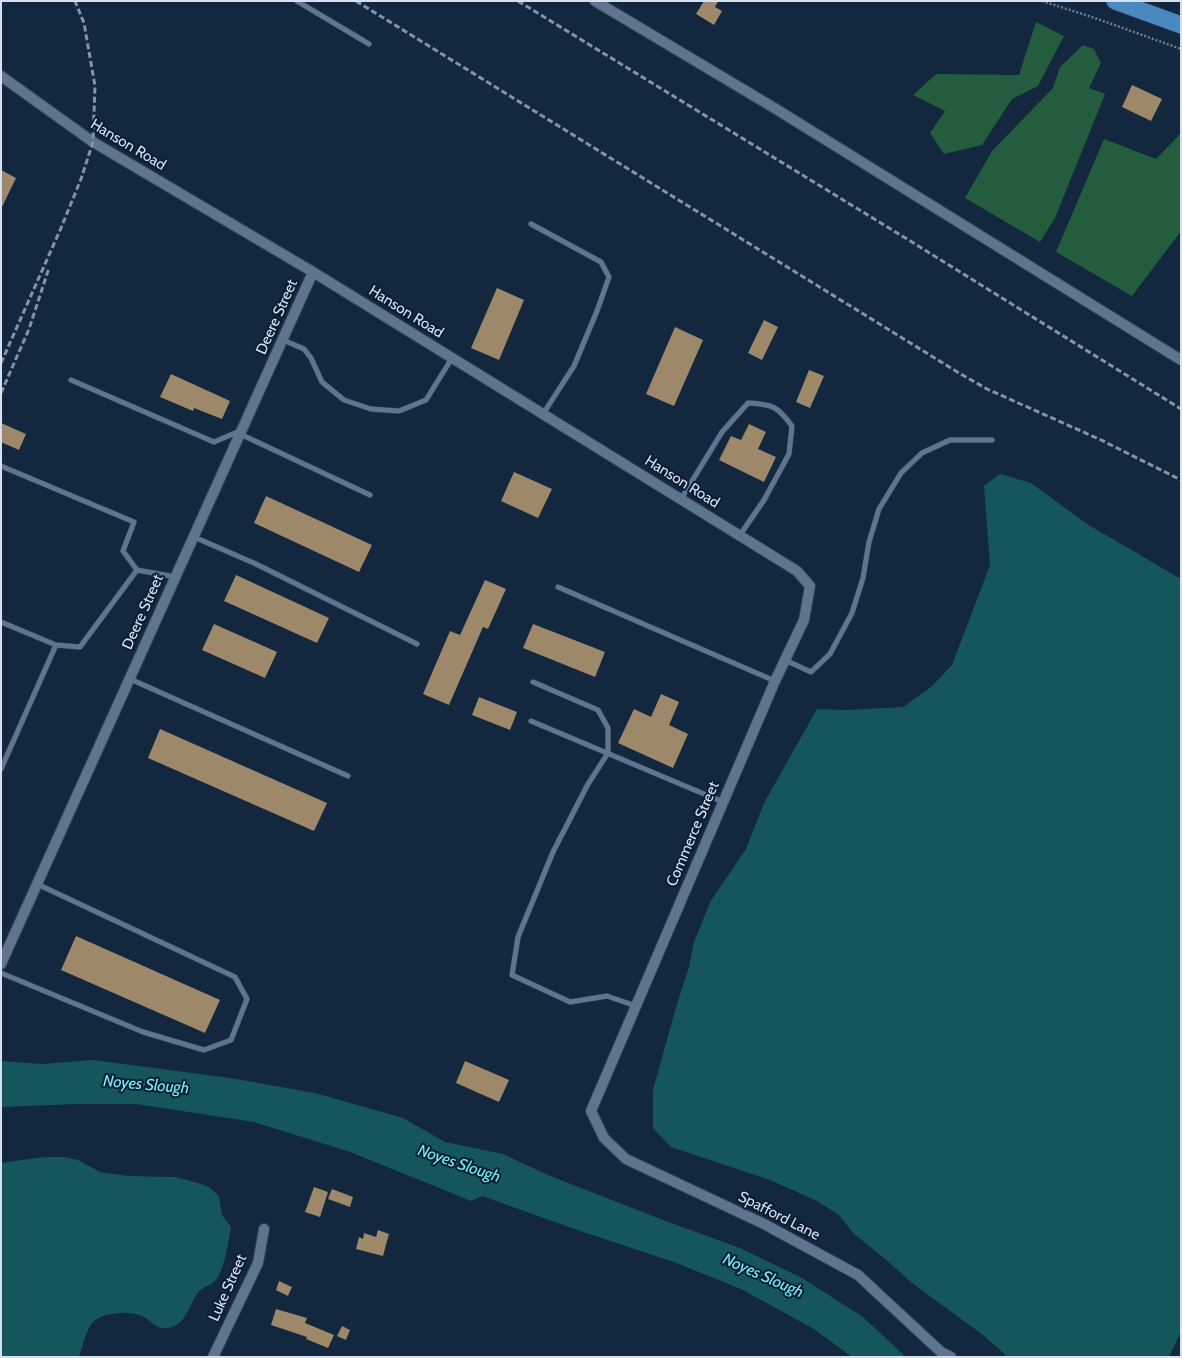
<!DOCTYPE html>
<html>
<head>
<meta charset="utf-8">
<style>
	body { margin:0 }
	#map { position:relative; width:1182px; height:1358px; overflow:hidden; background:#13273e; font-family:Cabin,sans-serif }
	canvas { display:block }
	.frame { position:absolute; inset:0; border:2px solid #d5e1f1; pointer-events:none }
</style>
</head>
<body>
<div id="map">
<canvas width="1182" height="1358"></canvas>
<div class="frame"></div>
</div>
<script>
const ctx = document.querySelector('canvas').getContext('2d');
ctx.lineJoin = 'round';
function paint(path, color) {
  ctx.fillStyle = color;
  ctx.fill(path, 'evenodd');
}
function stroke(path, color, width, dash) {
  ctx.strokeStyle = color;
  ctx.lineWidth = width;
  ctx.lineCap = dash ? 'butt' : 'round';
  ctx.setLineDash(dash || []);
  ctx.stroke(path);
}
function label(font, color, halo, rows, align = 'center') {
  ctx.font = font + ' Cabin,sans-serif';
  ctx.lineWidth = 4;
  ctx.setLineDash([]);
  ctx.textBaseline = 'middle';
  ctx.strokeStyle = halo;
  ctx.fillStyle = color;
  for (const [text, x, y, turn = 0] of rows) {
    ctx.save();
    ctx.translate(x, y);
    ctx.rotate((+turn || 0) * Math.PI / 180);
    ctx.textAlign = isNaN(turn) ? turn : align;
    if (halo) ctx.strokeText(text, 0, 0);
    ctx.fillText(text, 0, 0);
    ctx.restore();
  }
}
const forest = new Path2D(`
	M 1036,22 L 1064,36 L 1038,86 L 1012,99 L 982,145 L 944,154 L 930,133 L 945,111 L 913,95 L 936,74 L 1019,75 Z
	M 1083,45 L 1094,49 L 1101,63 L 1089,88 L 1105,94 L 1055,218 L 1040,242 L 965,198 L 992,151 L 1053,88 L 1060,67 Z
	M 1181,133 L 1181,231 L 1132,296 L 1056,252 L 1104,139 L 1156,159 Z`);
const water = new Path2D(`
	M 1000,474 L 1031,483 L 1087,524 L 1181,579 L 1181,1330 L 1179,1336 L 1169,1357 L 1008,1357 L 983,1335 L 912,1283 L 884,1258 L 853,1233 L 839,1215 L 817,1201 L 770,1180 L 671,1147 L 653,1128 L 653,1090 L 677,1004 L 689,967 L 694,942 L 710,902 L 746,849 L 764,803 L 817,709 L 848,710 L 903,707 L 931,687 L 952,665 L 990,565 L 984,486 Z
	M 93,1060 L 230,1078 L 315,1093 L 403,1118 L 445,1142 L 503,1154 L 548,1175 L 663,1220 L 740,1248 L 802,1278 L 863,1317 L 906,1357 L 852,1357 L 814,1329 L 741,1289 L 674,1262 L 583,1232 L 482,1196 L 471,1201 L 350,1152 L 254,1122 L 136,1104 L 77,1104 L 1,1107 L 1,1061 L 42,1064 Z
	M 44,1157 L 64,1157 L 78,1160 L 100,1172 L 128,1176 L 175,1177 L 201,1184 L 209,1187 L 219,1196 L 222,1215 L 231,1227 C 229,1239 224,1271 216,1280 C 210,1287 202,1285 195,1297 C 188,1309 185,1325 168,1328 C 155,1330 152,1320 142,1316 C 129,1310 101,1312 92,1323 C 87,1329 82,1348 79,1357 L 1,1357 L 1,1163 Z`);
const building = new Path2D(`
	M 704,1 L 718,1 L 715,7 L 722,11 L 714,25 L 696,14 Z
	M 1132,85 L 1162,99 L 1151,121 L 1122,107 Z
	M 1,170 L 16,178 L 1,209 Z
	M 497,288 L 524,300 L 499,360 L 471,348 Z
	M 764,320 L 778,327 L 762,360 L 748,353 Z
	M 675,327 L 703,340 L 674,406 L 646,394 Z
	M 809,370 L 824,376 L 810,408 L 796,402 Z
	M 171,374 L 230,401 L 222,419 L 194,408 L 193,411 L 160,397 Z
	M 1,423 L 26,434 L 19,450 L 1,442 Z
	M 749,424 L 766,432 L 758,449 L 776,457 L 764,482 L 719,460 L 731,436 L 741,440 Z
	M 514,472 L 552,489 L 538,518 L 501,501 Z
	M 266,496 L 372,545 L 359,572 L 254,523 Z
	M 236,575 L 329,618 L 317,643 L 224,601 Z
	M 485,580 L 506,589 L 488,629 L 483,627 L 449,705 L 423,694 L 450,631 L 460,635 Z
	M 214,624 L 277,652 L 265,678 L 202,650 Z
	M 533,624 L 605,652 L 595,677 L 523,648 Z
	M 661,694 L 679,702 L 669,725 L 688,734 L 673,768 L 618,743 L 634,709 L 651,717 Z
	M 479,697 L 517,712 L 510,730 L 472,715 Z
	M 160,729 L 327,803 L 314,831 L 148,758 Z
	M 76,936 L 220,1000 L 205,1033 L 61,970 Z
	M 465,1061 L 509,1080 L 499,1102 L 456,1083 Z
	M 314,1187 L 328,1192 L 320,1217 L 305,1212 Z
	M 332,1189 L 353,1197 L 350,1207 L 328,1199 Z
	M 378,1230 L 389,1234 L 383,1256 L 356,1249 L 359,1237 L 363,1239 L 364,1233 L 376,1237 Z
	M 279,1281 L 292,1287 L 288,1296 L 276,1290 Z
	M 276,1309 L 307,1318 L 305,1323 L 334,1335 L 328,1348 L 306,1339 L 307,1337 L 271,1325 Z
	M 342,1326 L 350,1330 L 346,1340 L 337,1336 Z`);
const path = new Path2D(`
	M 1042,1 L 1095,18 L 1181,49`);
const service = new Path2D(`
	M 297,1 L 369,44
	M 531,224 L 601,262 L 609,277 L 597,311 L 574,366 L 543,414
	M 283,340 L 304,349 L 311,358 L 322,382 L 344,400 L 371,409 L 399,411 L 426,400 L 452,358
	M 71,380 L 214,442 L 242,430
	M 240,434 L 370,495
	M 1,466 L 134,522 L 123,551 L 137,570
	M 681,499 L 722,432 L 748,403 C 773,404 778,407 792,426 L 789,454 L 764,500 L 740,535
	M 194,537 L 256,564 L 417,644
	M 558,587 L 775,681
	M 1,622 L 56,645 L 80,647 L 137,570 L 176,577
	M 785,660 L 811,672 L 830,654 L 852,613 L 863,578 L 869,542 L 879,509 L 901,473 L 922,453 L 950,440 L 992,440
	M 130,679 L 348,776
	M 533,682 L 598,710 L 608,728 L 608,753 L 588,784 L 553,852 L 518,937 L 512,975 L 570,1002 L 607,996 L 636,1006
	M 531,721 L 723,802
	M 1,769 L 56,645
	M 1,973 L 143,1032 L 204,1050 L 231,1040 L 247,999 L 235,977 L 37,884`);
const minor = new Path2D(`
	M 595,1 L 776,109 L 1181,360
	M 1,76 L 93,142 L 313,272 L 797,571 L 810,586 L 804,620 L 775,681 L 591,1111 L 604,1138 L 626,1159 L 764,1224 L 858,1275 L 941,1352 L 951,1357
	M 1,964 L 313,272
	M 213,1357 L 258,1263 L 264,1229`);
const trunk = new Path2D(`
	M 1115,1 L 1181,25`);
const rail = new Path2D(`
	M 356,1 L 959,373 L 987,389 L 1099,439 L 1181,480
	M 518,1 L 907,239 L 1181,409
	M 1,363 L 61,228 L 81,179 L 93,142 L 95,86 L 84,23 L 75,1
	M 1,393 L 29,329 L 49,268`);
const streetNames = [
	["Hanson Road",128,145,31],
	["Hanson Road",406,312,32],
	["Deere Street",277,317,-66],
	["Hanson Road",682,482,32],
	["Deere Street",143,612,-66],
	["Commerce Street",693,834,-67],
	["Spafford Lane",779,1216,27],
	["Luke Street",228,1288,-66]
];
const waterNames = [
	["Noyes Slough",146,1085,5],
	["Noyes Slough",459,1164,19],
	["Noyes Slough",763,1276,24]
];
paint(forest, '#235d3e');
paint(water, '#14565c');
paint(building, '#9e886a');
stroke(service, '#344155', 6);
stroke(minor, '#344155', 12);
stroke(trunk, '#344155', 18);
stroke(path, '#6f7f93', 2.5, [2, 2]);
stroke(service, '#5e748f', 5);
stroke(minor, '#5e748f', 10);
stroke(trunk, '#4a89bf', 17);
stroke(rail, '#8493a6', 3, [6, 3]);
label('15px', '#d5e1f1', '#0a1d33', streetNames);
label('italic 16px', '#77effb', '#0a1d33', waterNames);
</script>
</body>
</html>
